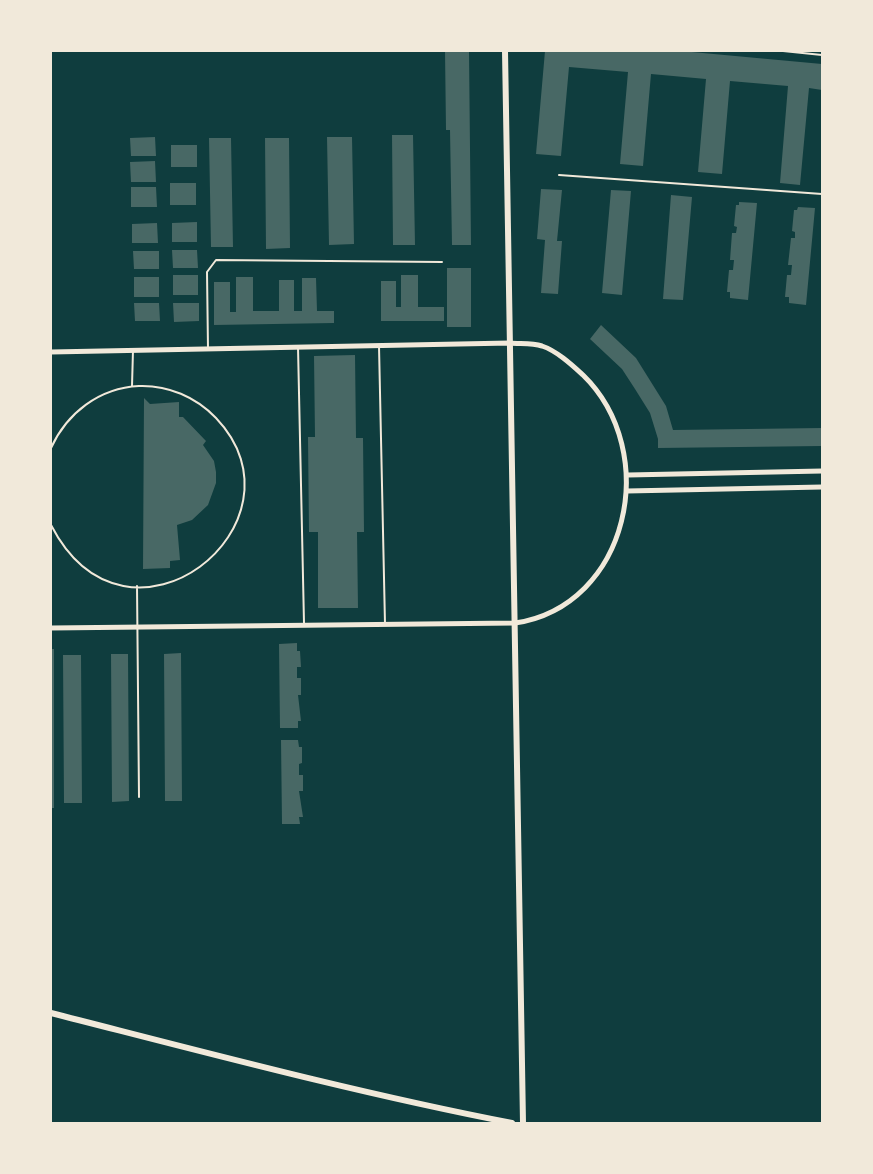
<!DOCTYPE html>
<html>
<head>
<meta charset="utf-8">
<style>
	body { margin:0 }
	#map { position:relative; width:873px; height:1174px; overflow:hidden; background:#0f3d3e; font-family:Roboto,sans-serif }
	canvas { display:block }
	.frame { position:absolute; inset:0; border:52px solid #f1e9da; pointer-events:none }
</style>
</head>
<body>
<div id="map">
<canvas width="873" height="1174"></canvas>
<div class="frame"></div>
</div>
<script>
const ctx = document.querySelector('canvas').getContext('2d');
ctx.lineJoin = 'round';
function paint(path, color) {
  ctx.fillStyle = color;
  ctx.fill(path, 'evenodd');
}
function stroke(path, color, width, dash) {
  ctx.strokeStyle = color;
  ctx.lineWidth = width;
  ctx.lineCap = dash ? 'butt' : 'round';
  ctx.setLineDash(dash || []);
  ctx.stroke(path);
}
const building = new Path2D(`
	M 445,51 L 469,51 L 471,245 L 452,245 L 450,130 L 446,130 Z
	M 545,51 L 681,51 L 822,64 L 822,90 L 809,88 L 800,185 L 780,183 L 788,86 L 730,81 L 722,174 L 698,172 L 706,79 L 651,74 L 643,166 L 620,164 L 628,72 L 569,67 L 561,156 L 536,154 Z
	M 392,135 L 413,135 L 415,245 L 393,245 Z
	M 155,137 L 156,156 L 131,156 L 130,138 Z
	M 327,137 L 352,137 L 354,244 L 329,245 Z
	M 209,138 L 231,138 L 233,247 L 211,247 Z
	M 265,138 L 289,138 L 290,248 L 266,249 Z
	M 171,145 L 197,145 L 197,167 L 171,167 Z
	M 155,161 L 156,182 L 131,182 L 130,162 Z
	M 170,183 L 196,183 L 196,205 L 170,205 Z
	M 131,187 L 156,187 L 157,207 L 131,207 Z
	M 541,189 L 562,190 L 557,241 L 562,241 L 558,294 L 541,293 L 545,240 L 537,239 Z
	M 611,190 L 631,191 L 622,295 L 602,293 Z
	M 671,195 L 692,197 L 683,300 L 663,299 Z
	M 739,202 L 757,203 L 748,300 L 730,298 L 730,292 L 727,292 L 729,270 L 733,270 L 734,260 L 730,260 L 732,233 L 736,233 L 737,227 L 734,226 L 736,205 L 739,205 Z
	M 798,207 L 815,208 L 806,305 L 789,303 L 789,297 L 785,297 L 787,275 L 791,275 L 792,265 L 788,265 L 791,238 L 795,238 L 795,232 L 792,231 L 794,210 L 797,210 Z
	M 197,222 L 197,242 L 172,242 L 172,223 Z
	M 157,223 L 158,243 L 132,243 L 132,224 Z
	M 172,250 L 197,250 L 198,268 L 173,268 Z
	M 133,251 L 159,251 L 159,269 L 134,269 Z
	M 447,268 L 471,268 L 471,327 L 447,327 Z
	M 173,275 L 198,275 L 198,295 L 173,295 Z
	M 401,275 L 418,275 L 418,307 L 444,307 L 444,321 L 381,321 L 381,281 L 396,281 L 396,307 L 401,307 Z
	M 134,277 L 159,277 L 159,297 L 134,297 Z
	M 236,277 L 253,277 L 253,311 L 279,311 L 279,280 L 294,280 L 294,311 L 302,311 L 302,278 L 316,278 L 317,311 L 334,311 L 334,323 L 214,325 L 214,282 L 230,282 L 230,312 L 236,312 Z
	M 134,303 L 159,303 L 160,321 L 135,321 Z
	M 173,303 L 199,303 L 199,321 L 174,322 Z
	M 601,325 L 636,358 L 666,406 L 673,430 L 822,428 L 822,446 L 658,448 L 658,439 L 650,413 L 635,389 L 622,369 L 590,339 Z
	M 355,355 L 356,438 L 363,438 L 364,532 L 357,532 L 358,608 L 318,608 L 318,532 L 309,532 L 308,437 L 315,437 L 314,356 Z
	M 144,398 L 150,404 L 179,402 L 179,417 L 183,417 L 206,441 L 203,445 L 214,461 L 216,472 L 216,483 L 208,505 L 192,520 L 177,525 L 180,560 L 170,561 L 170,568 L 143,569 Z
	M 297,643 L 297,651 L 300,651 L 301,667 L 297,667 L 297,678 L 301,678 L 301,695 L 298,695 L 301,721 L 298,721 L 298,728 L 280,728 L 279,644 Z
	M 51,649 L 54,649 L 54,808 L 51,808 Z
	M 181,653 L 182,801 L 165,801 L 164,654 Z
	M 111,654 L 128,654 L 129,801 L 112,802 Z
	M 63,655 L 81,655 L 82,803 L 64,803 Z
	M 281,740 L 298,740 L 299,747 L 302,747 L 302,763 L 299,764 L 299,775 L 303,775 L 303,791 L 299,791 L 303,817 L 299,817 L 300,824 L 282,824 Z`);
const service = new Path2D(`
	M 783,51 L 822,55
	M 559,175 L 822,194
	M 379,346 L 385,624
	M 298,347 L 304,623
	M 208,349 L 207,272 L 216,260 L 442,262
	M 132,386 L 133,350
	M 51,448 C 67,413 99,388 139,386 C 168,385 196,397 216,418 C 316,523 128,674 51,525
	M 137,586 L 139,797`);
const minor = new Path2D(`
	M 51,352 L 510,343 C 520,344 532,343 542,346 C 557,351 572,365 583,375 C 662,452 629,606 515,623 L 51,628
	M 628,475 L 822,471
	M 627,491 L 822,487`);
const tertiary = new Path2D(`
	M 505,51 L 523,1123
	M 51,1013 C 204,1052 357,1093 512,1123`);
paint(building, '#486865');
stroke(service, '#f1e9da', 2);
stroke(minor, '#f1e9da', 5);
stroke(tertiary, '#f1e9da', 6);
</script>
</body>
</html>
